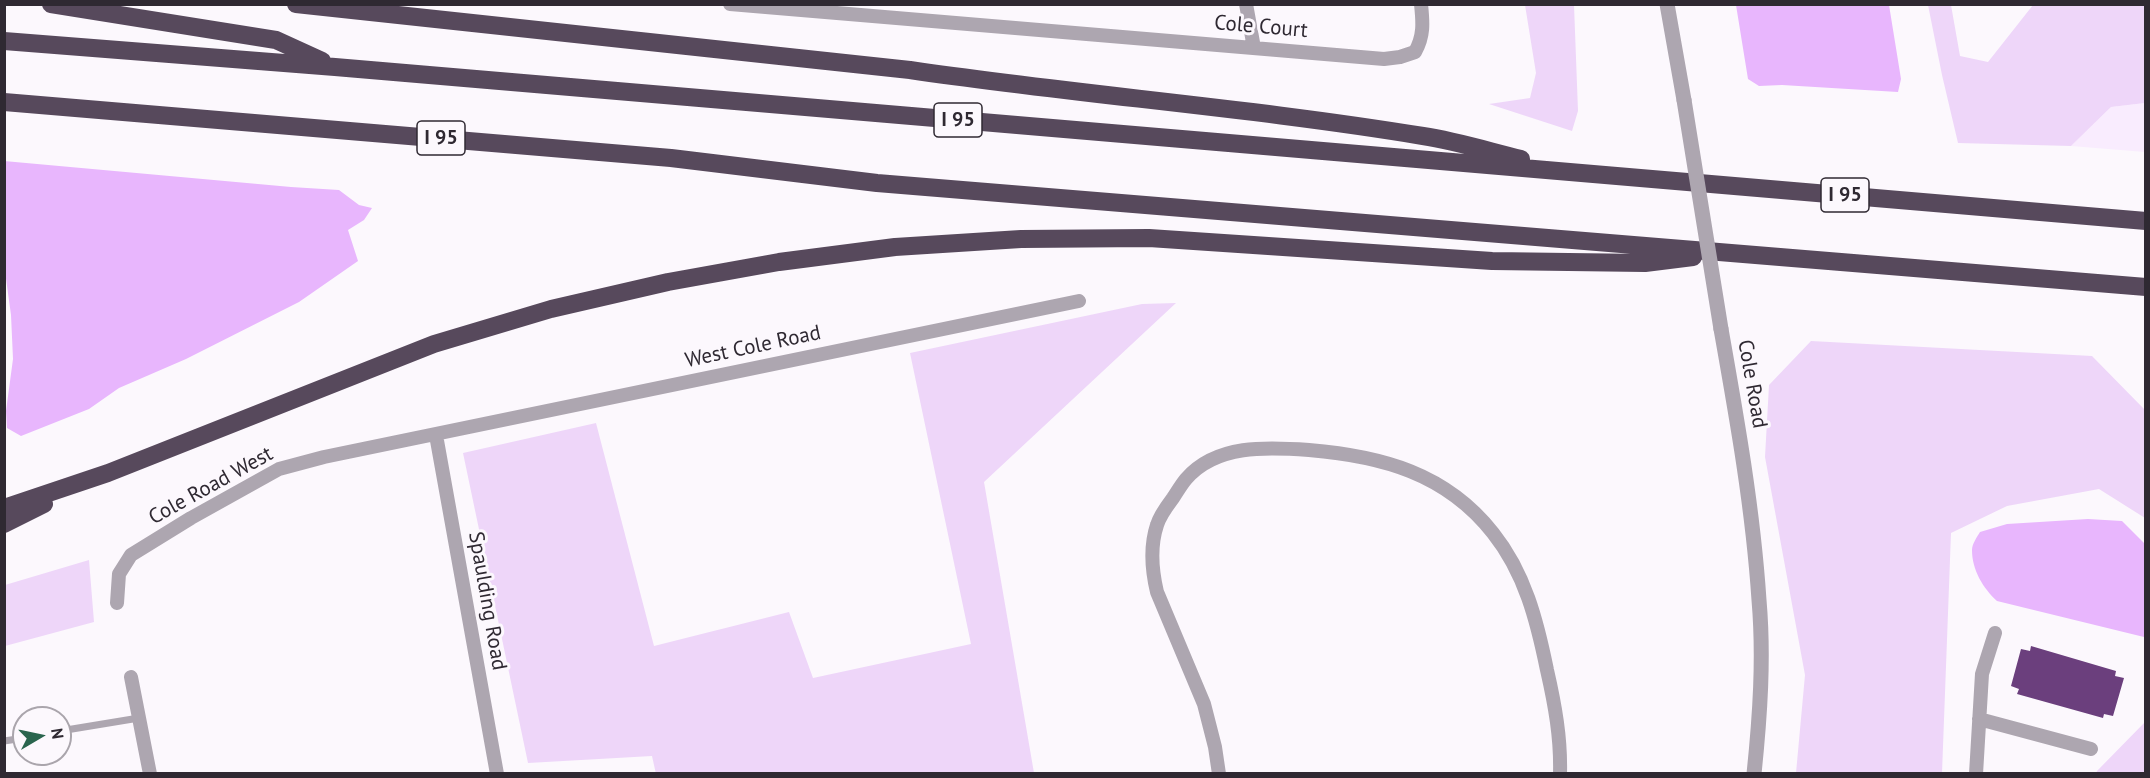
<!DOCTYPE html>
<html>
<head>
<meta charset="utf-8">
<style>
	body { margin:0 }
	#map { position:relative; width:2150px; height:778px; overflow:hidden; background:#fcf8fd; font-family:"PT Sans",sans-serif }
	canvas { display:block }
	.frame { position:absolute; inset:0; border:6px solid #2f2932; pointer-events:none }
	.north { position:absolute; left:12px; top:706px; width:60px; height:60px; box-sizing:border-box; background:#fcf8fd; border:2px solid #aaa5ac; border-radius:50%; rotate:81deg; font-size:16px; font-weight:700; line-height:24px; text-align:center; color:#2f2932 }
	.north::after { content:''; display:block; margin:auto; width:21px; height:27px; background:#2a654e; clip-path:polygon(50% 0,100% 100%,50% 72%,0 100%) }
</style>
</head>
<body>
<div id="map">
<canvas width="2150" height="778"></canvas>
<div class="frame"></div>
<div class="north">N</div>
</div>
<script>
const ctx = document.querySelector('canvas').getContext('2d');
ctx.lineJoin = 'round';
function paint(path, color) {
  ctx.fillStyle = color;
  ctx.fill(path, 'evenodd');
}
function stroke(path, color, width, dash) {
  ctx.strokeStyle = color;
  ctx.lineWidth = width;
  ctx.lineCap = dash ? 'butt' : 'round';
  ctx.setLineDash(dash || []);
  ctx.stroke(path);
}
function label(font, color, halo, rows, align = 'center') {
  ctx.font = font + ' "PT Sans",sans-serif';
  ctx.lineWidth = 6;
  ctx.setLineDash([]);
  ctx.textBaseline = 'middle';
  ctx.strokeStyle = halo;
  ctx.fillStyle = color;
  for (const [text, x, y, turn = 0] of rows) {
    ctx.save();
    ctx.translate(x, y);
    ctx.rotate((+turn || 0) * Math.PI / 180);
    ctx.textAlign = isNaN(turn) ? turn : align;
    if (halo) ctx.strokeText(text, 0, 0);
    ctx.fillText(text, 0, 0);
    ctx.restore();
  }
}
const built = new Path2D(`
	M 2145,103 L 2145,152 L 2071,146 L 2111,107 Z`);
const green = new Path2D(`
	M 1525,5 L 1574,5 L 1578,111 L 1572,131 L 1489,104 L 1530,98 L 1536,73 Z
	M 1928,5 L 1951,5 L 1960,56 L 1988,62 L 2033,5 L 2145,5 L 2145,103 L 2111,107 L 2071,146 L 1958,143 L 1942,75 Z
	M 1176,303 L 984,482 L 1034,773 L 656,774 L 652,756 L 528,763 L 463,453 L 596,423 L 654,646 L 789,612 L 813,678 L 971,644 L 910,353 L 1142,304 Z
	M 1811,341 L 2092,356 L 2145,410 L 2145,518 L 2099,489 L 2007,506 L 1951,533 L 1942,773 L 1796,773 L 1805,675 L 1765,457 L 1769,385 Z
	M 89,560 L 94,622 L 5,646 L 5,585 Z
	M 2145,722 L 2145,773 L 2096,773 L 2097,771 Z`);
const water = new Path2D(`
	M 1736,5 L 1889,5 L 1901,79 L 1898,92 L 1782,85 L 1759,86 L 1748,79 Z
	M 4,161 L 291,187 L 339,190 L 359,205 L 372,208 L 364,220 L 348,230 L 358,261 L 299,302 L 186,359 L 119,388 L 89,409 L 21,436 L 7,428 L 6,411 L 13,359 L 11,315 L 4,264 Z
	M 2088,519 L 2122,521 L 2145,544 L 2144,637 L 1997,601 C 1983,588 1972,570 1972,550 C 1972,544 1977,537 1980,532 L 2007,524 Z`);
const building = new Path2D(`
	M 2031,646 L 2116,671 L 2115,676 L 2124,678 L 2113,716 L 2104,714 L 2103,718 L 2017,694 L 2019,689 L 2011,686 L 2021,649 L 2030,651 Z`);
const service = new Path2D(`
	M 60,731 L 139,718
	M 4,741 L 24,738`);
const minor = new Path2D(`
	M 730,4 L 1384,59 L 1400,57 L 1415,52 C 1424,36 1423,23 1421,4
	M 1246,4 L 1254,48
	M 436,435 L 497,774
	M 117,603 L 119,574 L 131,555 L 191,518 L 279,469 L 324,457 L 1079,301
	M 131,677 L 150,774
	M 1979,719 L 2091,749
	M 1219,774 L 1215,747 L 1204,704 L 1157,592 C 1152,571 1150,546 1157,525 C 1160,515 1167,506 1173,498 C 1177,492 1181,485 1186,479 C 1216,444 1267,447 1309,450 C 1381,456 1446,473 1493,533 C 1525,573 1537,621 1547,670 C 1555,705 1561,738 1560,774
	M 1976,774 L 1982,674 L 1995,633`);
const tertiary = new Path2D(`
	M 1667,4 L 1684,100
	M 1721,329 C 1737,419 1753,509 1759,600 C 1764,658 1760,716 1754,774`);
const motorway = new Path2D(`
	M 51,4 L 276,40 L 322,61
	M 296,4 L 910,70 C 1080,95 1253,108 1423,136 C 1456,141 1488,151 1521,159
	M 4,41 L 335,67 L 2146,221
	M 4,102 L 671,158 L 877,183 L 2146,287
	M 4,508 L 108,473 L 434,344 L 551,309 L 668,282 L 779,262 L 895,247 L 1021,239 L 1149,238 L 1492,261 L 1645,263 L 1693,257
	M 4,524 L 44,504`);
const tertiaryBridge = new Path2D(`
	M 1684,100 L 1721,329`);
const shields = [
	[958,120,48],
	[441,138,48],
	[1845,195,48]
];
const shieldNames = [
	["I 95",958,120],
	["I 95",441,138],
	["I 95",1845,195]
];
const streetNames = [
	["Cole Court",1261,27,5],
	["West Cole Road",753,347,-12],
	["Cole Road",1752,384,80],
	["Cole Road West",211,486,-29],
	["Spaulding Road",487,601,80]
];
paint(built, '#f9ecfe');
paint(green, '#eed6f9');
paint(water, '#e8b6fd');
paint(building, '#6b3f7d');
stroke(service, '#ada6b0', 7);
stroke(minor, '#ada6b0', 14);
stroke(tertiary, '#ada6b0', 15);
stroke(motorway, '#57495c', 18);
stroke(tertiaryBridge, '#ada6b0', 15);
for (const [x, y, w] of shields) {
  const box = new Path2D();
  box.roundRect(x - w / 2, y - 17, w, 34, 4.5);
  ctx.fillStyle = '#fcf8fd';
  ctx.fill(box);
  stroke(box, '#2f2932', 1.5);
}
label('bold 20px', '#2f2932', null, shieldNames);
label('21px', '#2f2932', '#fcf8fd', streetNames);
</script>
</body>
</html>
